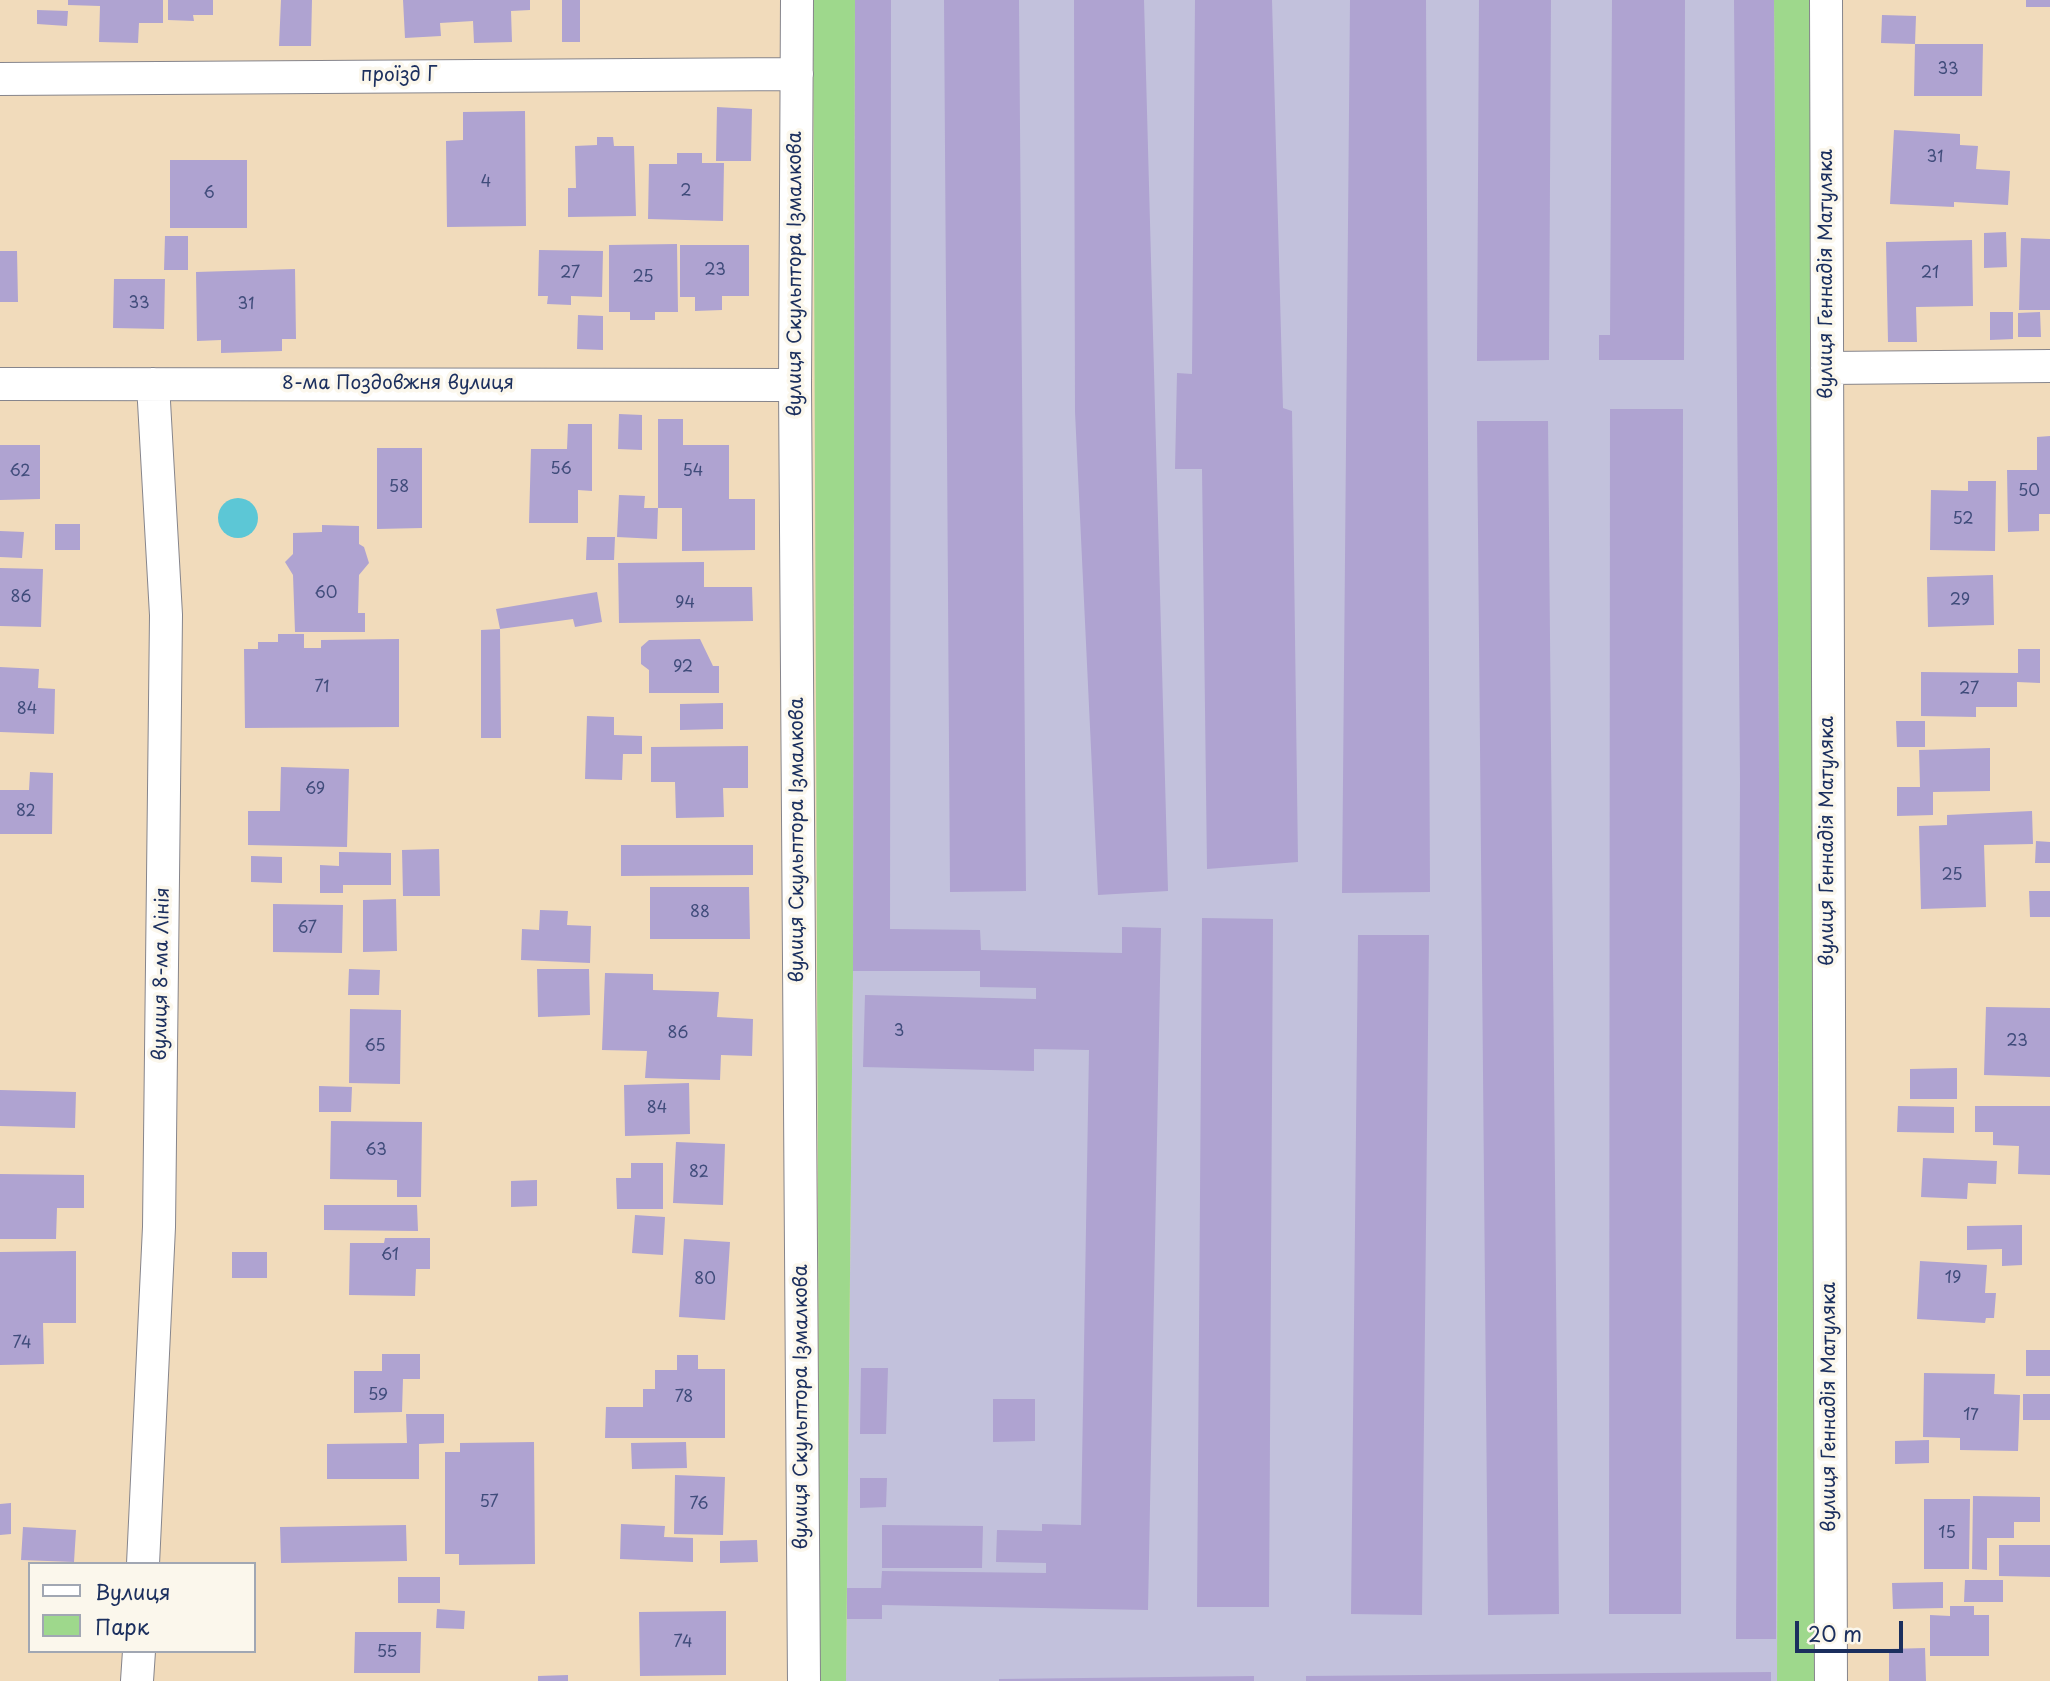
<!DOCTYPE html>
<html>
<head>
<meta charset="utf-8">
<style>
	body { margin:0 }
	#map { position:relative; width:2050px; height:1681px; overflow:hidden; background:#f1dbbb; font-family:"Playpen Sans",sans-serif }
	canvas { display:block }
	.legend { position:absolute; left:28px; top:1562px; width:228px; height:91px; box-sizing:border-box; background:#fbf7ec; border:2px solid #a1a7b3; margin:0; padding:9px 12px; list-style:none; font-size:21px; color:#1b2f5e }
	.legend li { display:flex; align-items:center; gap:14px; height:35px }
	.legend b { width:35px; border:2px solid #a1a7b3 }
	.scale { position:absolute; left:1795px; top:1621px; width:108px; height:32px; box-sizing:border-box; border:4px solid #1b2f5e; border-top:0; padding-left:9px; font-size:21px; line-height:24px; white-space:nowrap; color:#1b2f5e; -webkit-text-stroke:5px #fbf7ec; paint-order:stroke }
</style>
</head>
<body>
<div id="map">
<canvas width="2050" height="1681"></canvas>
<ul class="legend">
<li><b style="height:9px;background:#fff"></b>Вулиця</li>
<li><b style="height:19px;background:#9ed88c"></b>Парк</li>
</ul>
<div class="scale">20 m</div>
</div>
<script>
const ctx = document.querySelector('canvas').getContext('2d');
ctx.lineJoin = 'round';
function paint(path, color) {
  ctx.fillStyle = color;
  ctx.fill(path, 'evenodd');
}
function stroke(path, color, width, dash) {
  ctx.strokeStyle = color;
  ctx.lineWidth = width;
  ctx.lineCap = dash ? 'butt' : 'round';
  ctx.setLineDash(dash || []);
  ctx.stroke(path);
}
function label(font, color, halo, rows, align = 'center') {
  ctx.font = font + ' "Playpen Sans",sans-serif';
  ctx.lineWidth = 7;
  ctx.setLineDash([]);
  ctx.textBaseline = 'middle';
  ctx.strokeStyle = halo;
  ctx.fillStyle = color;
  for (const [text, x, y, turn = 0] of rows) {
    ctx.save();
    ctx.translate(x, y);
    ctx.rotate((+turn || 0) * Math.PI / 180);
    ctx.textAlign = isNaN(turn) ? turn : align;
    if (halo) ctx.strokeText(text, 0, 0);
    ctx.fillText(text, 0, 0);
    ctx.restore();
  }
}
const industrial = new Path2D(`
	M 855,0 L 1774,0 L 1779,782 L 1777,1681 L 846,1681 L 853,971 Z`);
const green = new Path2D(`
	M 813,0 L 855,0 L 853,971 L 846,1681 L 820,1681 Z
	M 1774,0 L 1812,0 L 1822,1681 L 1777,1681 L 1779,782 Z`);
const water = new Path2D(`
	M218 518a20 20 0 1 1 40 0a20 20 0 1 1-40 0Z`);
const building = new Path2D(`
	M 68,0 L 163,0 L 163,23 L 139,23 L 138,43 L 99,42 L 100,6 L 68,5 Z
	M 168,0 L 213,0 L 213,15 L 193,15 L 194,21 L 168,20 Z
	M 281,0 L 312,0 L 311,46 L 279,46 Z
	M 403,0 L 530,0 L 530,10 L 511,11 L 512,42 L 474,43 L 473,21 L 440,23 L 441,36 L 405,38 Z
	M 562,0 L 580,0 L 580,42 L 562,42 Z
	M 855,0 L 891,0 L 890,929 L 980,930 L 981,950 L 1122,953 L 1122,927 L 1161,928 L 1148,1610 L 882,1605 L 882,1619 L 847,1619 L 847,1588 L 881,1588 L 882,1571 L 1046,1573 L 1046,1563 L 996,1562 L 997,1530 L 1042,1531 L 1042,1524 L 1081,1525 L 1089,1050 L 1034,1049 L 1034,1071 L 863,1067 L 865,995 L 1036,999 L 1036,988 L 980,987 L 980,971 L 853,971 Z
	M 944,0 L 1019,0 L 1026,891 L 950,892 Z
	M 1074,0 L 1144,0 L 1168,891 L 1098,895 L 1075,412 Z
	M 1195,0 L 1272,0 L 1283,408 L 1292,411 L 1298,862 L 1207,869 L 1202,469 L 1175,469 L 1177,373 L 1192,374 Z
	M 1350,0 L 1426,0 L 1430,892 L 1342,893 Z
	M 1479,0 L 1551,0 L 1549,360 L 1477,361 Z
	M 1612,0 L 1685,0 L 1684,360 L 1599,360 L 1599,335 L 1610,335 Z
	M 1734,0 L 1774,0 L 1779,782 L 1776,1639 L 1736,1639 L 1740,782 Z
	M 2026,0 L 2050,0 L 2050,7 L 2026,7 Z
	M 37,10 L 68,11 L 67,26 L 37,24 Z
	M 1882,15 L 1916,16 L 1915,44 L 1881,43 Z
	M 1915,44 L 1983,44 L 1982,96 L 1914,96 Z
	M 717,107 L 752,109 L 751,161 L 716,161 Z
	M 525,111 L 526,226 L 447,227 L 446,141 L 463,140 L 463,112 Z
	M 1894,130 L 1960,134 L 1960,145 L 1978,146 L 1976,169 L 2010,171 L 2008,205 L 1954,202 L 1954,207 L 1890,204 Z
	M 597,137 L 613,137 L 614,146 L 634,146 L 636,216 L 568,217 L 568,188 L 576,188 L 575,146 L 597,145 Z
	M 677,153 L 702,153 L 702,163 L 724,163 L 723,221 L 648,219 L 649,164 L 677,164 Z
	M 170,160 L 247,160 L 247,228 L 170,228 Z
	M 2006,232 L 2007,267 L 1984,268 L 1984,233 Z
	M 165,236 L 188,236 L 188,270 L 164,270 Z
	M 2021,238 L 2050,239 L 2050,310 L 2019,310 Z
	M 1972,240 L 1973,306 L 1916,307 L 1917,342 L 1888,342 L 1886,242 Z
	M 677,244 L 678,312 L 655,312 L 655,320 L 630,320 L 630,312 L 609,312 L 609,245 Z
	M 680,245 L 749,245 L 749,296 L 722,296 L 722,310 L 695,311 L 695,297 L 680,297 Z
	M 539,250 L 603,251 L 602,297 L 571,296 L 571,305 L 547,304 L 548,296 L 538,296 Z
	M 0,251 L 17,251 L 18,302 L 0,302 Z
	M 295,269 L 296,339 L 282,339 L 282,351 L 221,353 L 221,340 L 197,341 L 196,272 Z
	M 114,279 L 165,279 L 164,329 L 113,328 Z
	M 1990,312 L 2013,312 L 2013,339 L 1990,340 Z
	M 2040,312 L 2041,337 L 2018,337 L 2018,313 Z
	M 578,315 L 603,316 L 603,350 L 577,349 Z
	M 1610,409 L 1683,409 L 1681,1614 L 1609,1614 Z
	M 619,414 L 642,415 L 642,450 L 618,449 Z
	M 658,419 L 683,419 L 683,445 L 729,445 L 729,499 L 755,499 L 755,550 L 682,551 L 682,508 L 658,508 L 657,539 L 617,537 L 619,495 L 645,496 L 644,508 L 658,508 Z
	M 1477,421 L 1548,421 L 1559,1614 L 1488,1615 Z
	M 568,424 L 592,424 L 592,491 L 578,490 L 578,523 L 529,523 L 531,449 L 567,449 Z
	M 2050,436 L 2050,514 L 2039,514 L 2039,531 L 2008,532 L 2007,470 L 2037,470 L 2037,437 Z
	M 0,445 L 40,445 L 40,499 L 0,500 Z
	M 377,448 L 422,448 L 422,528 L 377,529 Z
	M 1968,481 L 1996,481 L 1995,551 L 1930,550 L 1931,490 L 1968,491 Z
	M 55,524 L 80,524 L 80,550 L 55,550 Z
	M 322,525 L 359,526 L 359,544 L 364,547 L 369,563 L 359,575 L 358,613 L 365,613 L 365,632 L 295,632 L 293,575 L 285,562 L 293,554 L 293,533 L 322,532 Z
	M 0,531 L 24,532 L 22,558 L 0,557 Z
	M 587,537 L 615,537 L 614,560 L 586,560 Z
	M 704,562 L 704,587 L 752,587 L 753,621 L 619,623 L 618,563 Z
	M 0,568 L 43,569 L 41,627 L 0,626 Z
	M 1993,575 L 1994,625 L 1928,627 L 1927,577 Z
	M 597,592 L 602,622 L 575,627 L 573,619 L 500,629 L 496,609 Z
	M 500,629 L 501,738 L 481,738 L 481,630 Z
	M 278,634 L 304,634 L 304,648 L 321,648 L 321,640 L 399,639 L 399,727 L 245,728 L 244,649 L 258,649 L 258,642 L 278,642 Z
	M 700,639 L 713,666 L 719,666 L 719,693 L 649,693 L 649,670 L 641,664 L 641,647 L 649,640 Z
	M 2018,649 L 2040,649 L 2040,683 L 2017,682 L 2017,707 L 1976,707 L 1976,717 L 1921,716 L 1921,672 L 2018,673 Z
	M 0,667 L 39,669 L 38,688 L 55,689 L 54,734 L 0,732 Z
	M 723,703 L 723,729 L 680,730 L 680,704 Z
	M 587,716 L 614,717 L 614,735 L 642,736 L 642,754 L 623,754 L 622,780 L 585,779 Z
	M 1896,721 L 1925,721 L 1925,747 L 1897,747 Z
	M 748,746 L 748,788 L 723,788 L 724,817 L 676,818 L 675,782 L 651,782 L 651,747 Z
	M 1990,748 L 1990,791 L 1933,792 L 1933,815 L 1897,816 L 1897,787 L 1920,787 L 1919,750 Z
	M 281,767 L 349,769 L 347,847 L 248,845 L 248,811 L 280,811 Z
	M 30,772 L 53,773 L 52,834 L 0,834 L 0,790 L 29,790 Z
	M 2032,811 L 2033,844 L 1984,845 L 1986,907 L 1921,909 L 1919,826 L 1947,825 L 1947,815 Z
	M 2036,841 L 2050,842 L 2050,863 L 2035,863 Z
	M 621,845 L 753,845 L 753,875 L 621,876 Z
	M 439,849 L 440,896 L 403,896 L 402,850 Z
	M 339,852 L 391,853 L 391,885 L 343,885 L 343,893 L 320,893 L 320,865 L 339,866 Z
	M 251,856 L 282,857 L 282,883 L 251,882 Z
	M 650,887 L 749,887 L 750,939 L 650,939 Z
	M 2029,891 L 2050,891 L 2050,917 L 2030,917 Z
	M 396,899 L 397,951 L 363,952 L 363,900 Z
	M 273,904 L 343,905 L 342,953 L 273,952 Z
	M 540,910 L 568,911 L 567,925 L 591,926 L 590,963 L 521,960 L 522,929 L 539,930 Z
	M 1202,918 L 1273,919 L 1269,1607 L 1197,1607 Z
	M 1358,935 L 1429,935 L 1422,1615 L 1351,1614 Z
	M 349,969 L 380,970 L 379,995 L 348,995 Z
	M 537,969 L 589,969 L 590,1015 L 538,1017 Z
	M 605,973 L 653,974 L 653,990 L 719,992 L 717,1017 L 753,1019 L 752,1056 L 721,1055 L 720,1080 L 645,1078 L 647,1051 L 602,1050 Z
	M 1986,1007 L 2050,1008 L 2050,1077 L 1984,1075 Z
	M 350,1009 L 401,1010 L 400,1084 L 349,1083 Z
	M 1957,1068 L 1957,1099 L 1910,1099 L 1910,1069 Z
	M 689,1083 L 690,1134 L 625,1136 L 624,1085 Z
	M 319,1086 L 352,1087 L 351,1112 L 319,1112 Z
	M 0,1090 L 76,1092 L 75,1128 L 0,1126 Z
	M 1898,1106 L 1954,1107 L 1954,1133 L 1897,1132 Z
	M 1975,1106 L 2050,1106 L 2050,1175 L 2018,1174 L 2019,1146 L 1993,1145 L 1993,1132 L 1975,1132 Z
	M 331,1121 L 422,1122 L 421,1197 L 397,1197 L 397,1180 L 330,1179 Z
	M 676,1142 L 725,1144 L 723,1205 L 673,1203 Z
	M 1923,1158 L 1997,1161 L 1996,1184 L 1968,1183 L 1967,1199 L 1921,1197 Z
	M 631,1163 L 663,1163 L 663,1209 L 617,1209 L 616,1178 L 631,1178 Z
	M 0,1174 L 84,1175 L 84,1208 L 57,1208 L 56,1239 L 0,1239 Z
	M 537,1180 L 537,1206 L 511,1207 L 511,1181 Z
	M 324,1205 L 417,1205 L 418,1231 L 324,1230 Z
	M 635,1215 L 665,1217 L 663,1255 L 632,1253 Z
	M 2022,1225 L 2022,1265 L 2002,1266 L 2002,1249 L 1967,1250 L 1967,1226 Z
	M 385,1238 L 430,1238 L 430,1269 L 416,1269 L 415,1296 L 349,1295 L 350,1243 L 384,1243 Z
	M 684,1239 L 730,1242 L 725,1320 L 679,1317 Z
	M 76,1251 L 76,1323 L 43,1323 L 44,1364 L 0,1365 L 0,1252 Z
	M 232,1252 L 267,1252 L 267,1278 L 232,1278 Z
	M 1920,1261 L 1987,1265 L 1985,1293 L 1996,1293 L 1994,1318 L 1986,1318 L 1985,1323 L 1917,1319 Z
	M 2026,1350 L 2050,1350 L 2050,1376 L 2026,1376 Z
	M 382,1354 L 420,1354 L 420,1379 L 403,1379 L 402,1412 L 354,1413 L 354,1371 L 382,1371 Z
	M 677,1355 L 698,1355 L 698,1369 L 725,1369 L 725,1438 L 605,1438 L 606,1407 L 643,1407 L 643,1389 L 655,1389 L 655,1370 L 677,1370 Z
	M 861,1368 L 888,1368 L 886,1434 L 860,1434 Z
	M 1924,1373 L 1995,1374 L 1994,1394 L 2020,1395 L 2018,1451 L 1960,1450 L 1960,1438 L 1923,1437 Z
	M 2023,1394 L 2050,1394 L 2050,1420 L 2023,1420 Z
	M 993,1399 L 1035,1399 L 1035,1441 L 993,1442 Z
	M 406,1414 L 444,1414 L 444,1443 L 419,1444 L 419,1479 L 327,1479 L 327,1444 L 407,1443 Z
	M 1929,1440 L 1929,1463 L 1895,1464 L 1895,1441 Z
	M 534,1442 L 535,1564 L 459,1565 L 459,1554 L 445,1554 L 445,1452 L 460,1452 L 460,1443 Z
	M 686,1442 L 687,1468 L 632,1469 L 631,1443 Z
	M 675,1475 L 725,1477 L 723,1535 L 674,1534 Z
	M 860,1478 L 887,1478 L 886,1507 L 860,1508 Z
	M 1973,1496 L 2040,1497 L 2040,1522 L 2014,1522 L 2014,1538 L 1987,1538 L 1987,1570 L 1972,1569 Z
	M 1924,1499 L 1970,1499 L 1969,1569 L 1924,1569 Z
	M 11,1503 L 11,1534 L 0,1535 L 0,1504 Z
	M 621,1524 L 665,1526 L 664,1537 L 693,1538 L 693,1562 L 620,1559 Z
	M 406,1525 L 407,1561 L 281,1563 L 280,1527 Z
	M 882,1525 L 983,1526 L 982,1568 L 882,1568 Z
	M 23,1527 L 76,1530 L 74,1562 L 21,1560 Z
	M 757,1540 L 758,1562 L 720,1563 L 720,1541 Z
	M 1999,1545 L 2050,1545 L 2050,1577 L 1999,1576 Z
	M 398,1577 L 440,1577 L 440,1603 L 398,1603 Z
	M 1965,1580 L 2003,1580 L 2003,1602 L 1964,1602 Z
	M 1943,1582 L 1943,1608 L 1893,1609 L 1892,1583 Z
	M 1950,1606 L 1974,1606 L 1974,1615 L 1989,1615 L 1989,1656 L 1930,1656 L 1930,1615 L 1950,1616 Z
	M 437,1609 L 465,1611 L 464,1629 L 436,1628 Z
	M 726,1611 L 726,1675 L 640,1676 L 639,1612 Z
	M 355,1632 L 421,1632 L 420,1673 L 354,1673 Z
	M 1925,1648 L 1926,1681 L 1889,1681 L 1889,1649 Z
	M 1771,1672 L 1771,1681 L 1306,1681 L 1306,1676 Z
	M 568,1675 L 568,1681 L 538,1681 L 538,1676 Z
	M 1254,1676 L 1254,1681 L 999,1681 L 999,1679 Z`);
const street = new Path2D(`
	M 797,0 L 795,385 L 804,1681
	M 1826,0 L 1831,1681
	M 0,79 L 797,74
	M 1827,368 L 2050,366
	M 0,384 L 795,385
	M 143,1564 L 159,1227 L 166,615 L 153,384
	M 137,1681 L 139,1651`);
const numberNames = [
	["33",1948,70],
	["31",1935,158],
	["4",486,183],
	["2",686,192],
	["6",209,194],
	["23",715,271],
	["27",570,274],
	["21",1930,274],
	["25",643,278],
	["33",139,304],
	["31",246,305],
	["56",561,470],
	["62",20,472],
	["54",693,472],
	["58",399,488],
	["50",2029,492],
	["52",1963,520],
	["60",326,594],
	["86",21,598],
	["29",1960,601],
	["94",685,604],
	["92",683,668],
	["71",322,688],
	["27",1969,690],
	["84",27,710],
	["69",315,790],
	["82",26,812],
	["25",1952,876],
	["88",700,913],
	["67",307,929],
	["3",899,1032],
	["86",678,1034],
	["23",2017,1042],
	["65",375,1047],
	["84",657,1109],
	["63",376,1151],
	["82",699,1173],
	["61",390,1256],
	["19",1953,1279],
	["80",705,1280],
	["74",22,1344],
	["59",378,1396],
	["78",684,1398],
	["17",1971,1416],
	["57",489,1503],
	["76",699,1505],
	["15",1947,1534],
	["74",683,1643],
	["55",387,1653]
];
const streetNames = [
	["проїзд Г",399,76],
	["вулиця Скульптора Ізмалкова",796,274,-90],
	["вулиця Геннадія Матуляка",1827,274,-90],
	["8-ма Поздовжня вулиця",398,384],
	["вулиця Скульптора Ізмалкова",798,840,-90],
	["вулиця Геннадія Матуляка",1828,841,-90],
	["вулиця 8-ма Лінія",162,974,-89],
	["вулиця Скульптора Ізмалкова",802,1407,-90],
	["вулиця Геннадія Матуляка",1830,1407,-90]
];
paint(industrial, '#c2c1dc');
paint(green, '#9ed88c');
paint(water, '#5cc7d6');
paint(building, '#afa3d1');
stroke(street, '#86858c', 34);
stroke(street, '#fff', 32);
label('16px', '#404c7b', null, numberNames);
label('19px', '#1b2f5e', '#fbf7ec', streetNames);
</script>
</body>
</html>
